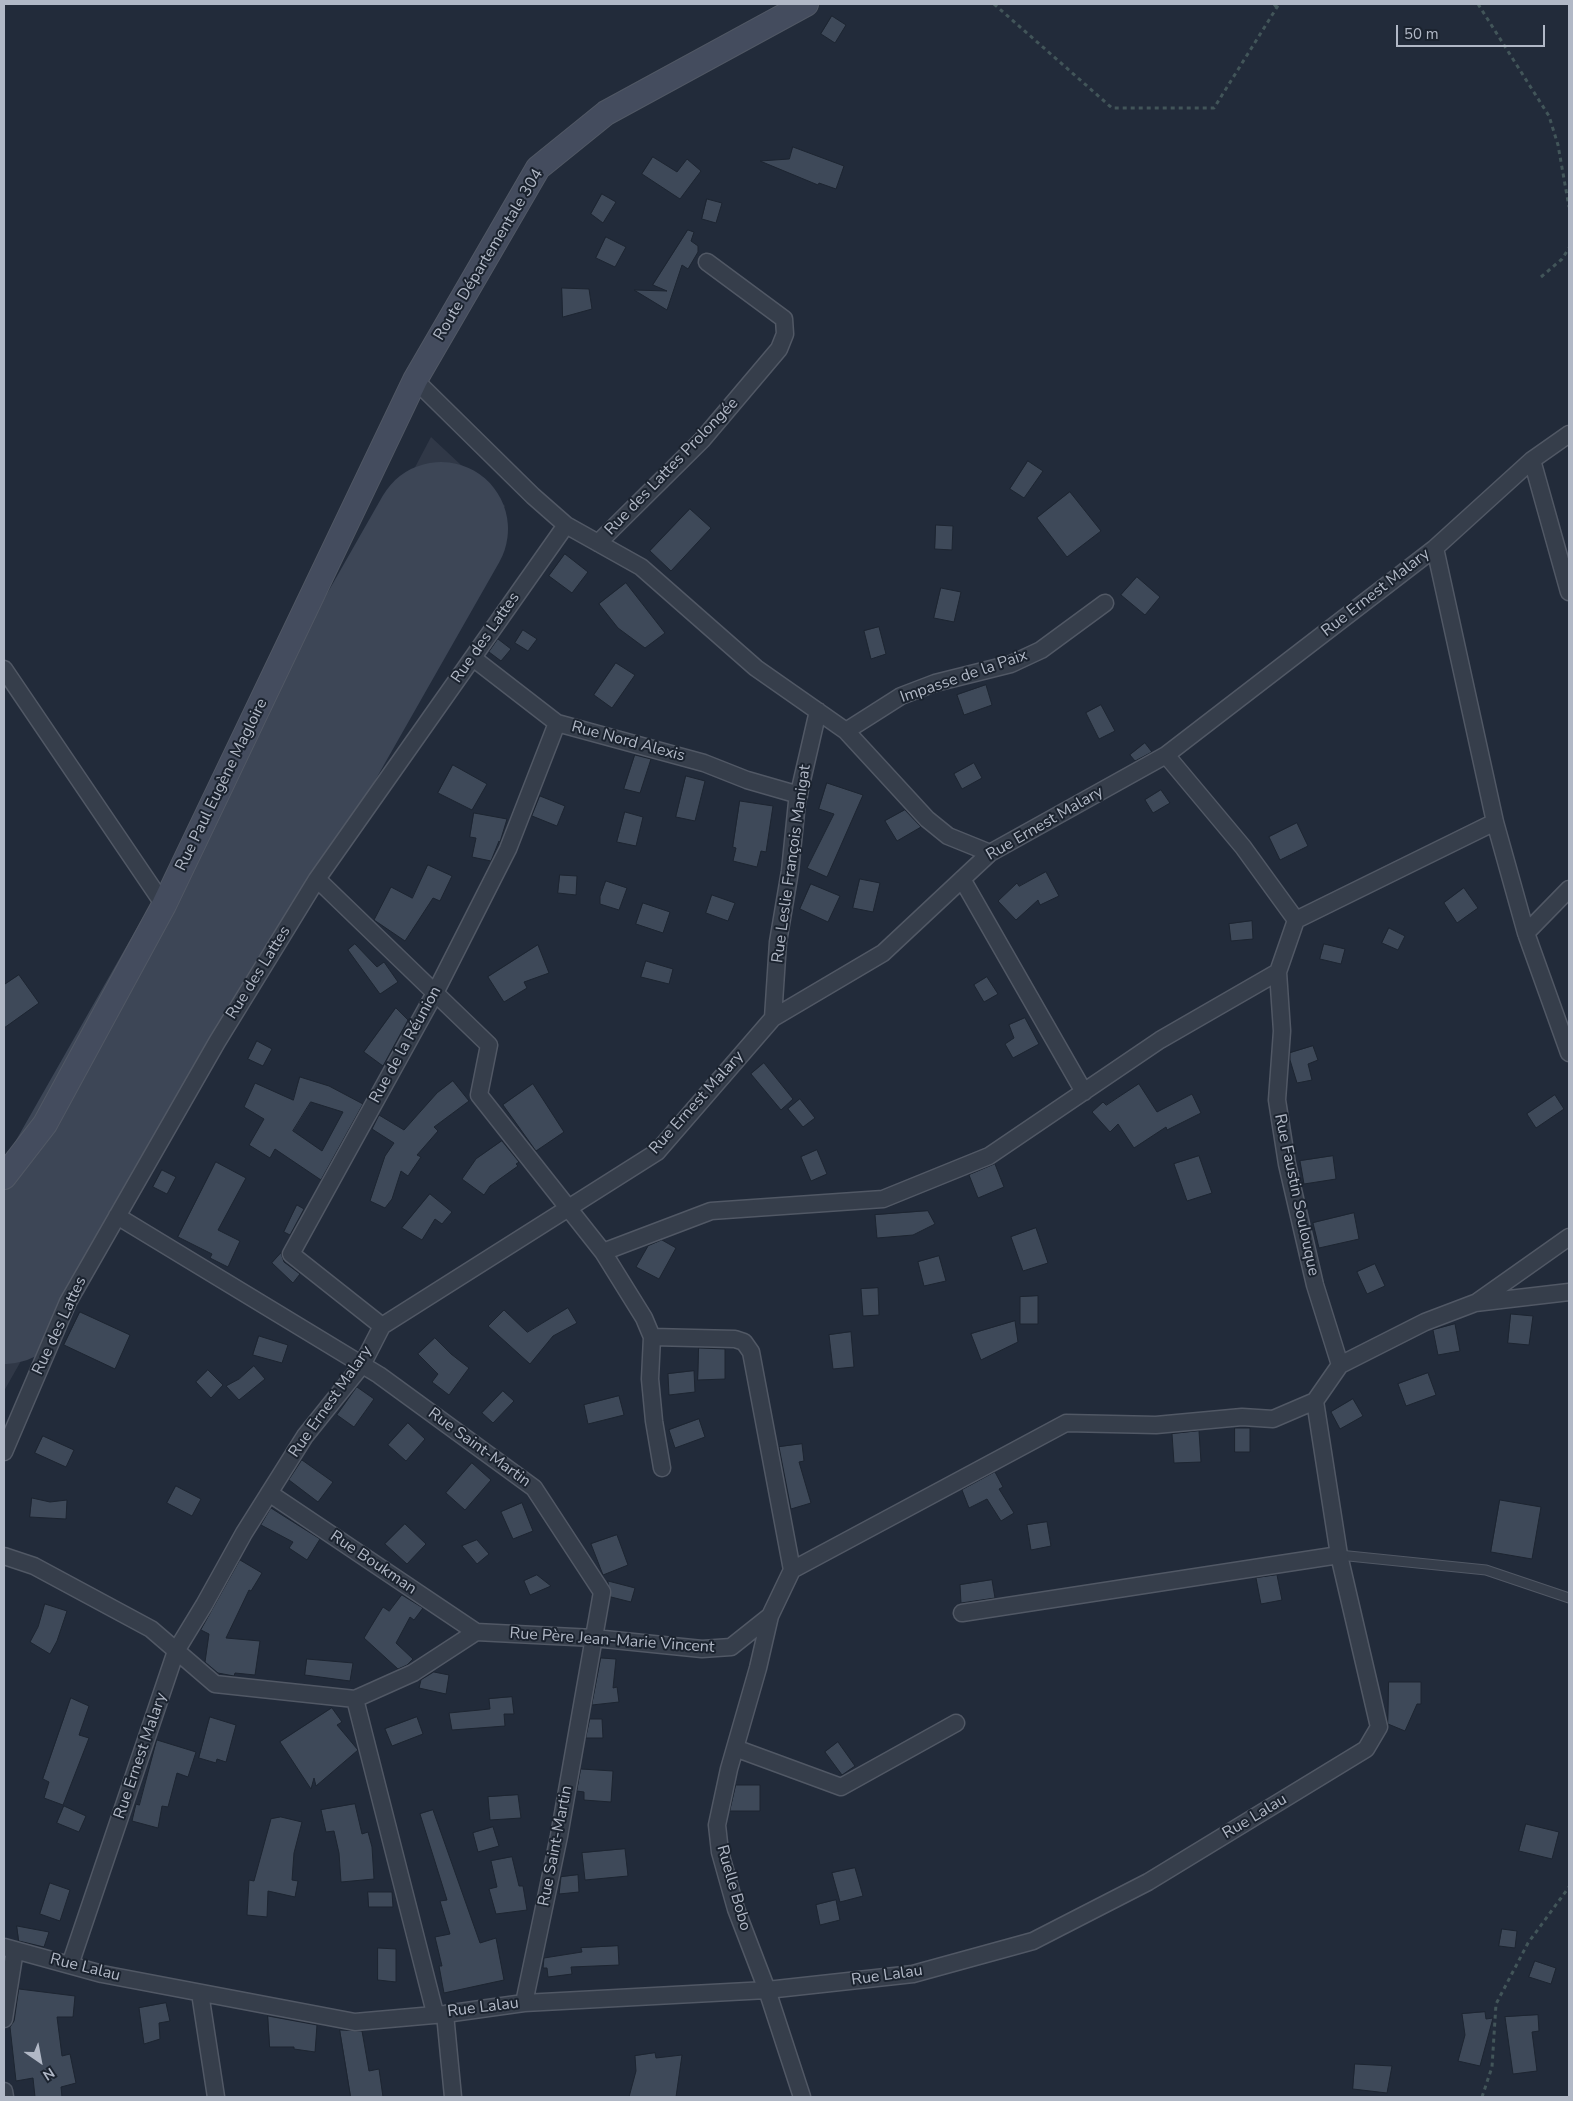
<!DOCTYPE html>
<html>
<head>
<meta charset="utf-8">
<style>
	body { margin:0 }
	#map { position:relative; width:1573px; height:2101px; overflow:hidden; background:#222b3a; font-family:"Nunito Sans",sans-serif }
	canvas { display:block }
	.frame { position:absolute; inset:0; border:5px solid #b1b8c6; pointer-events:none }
	.north { position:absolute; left:15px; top:2036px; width:50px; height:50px; -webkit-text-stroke:4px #1b232f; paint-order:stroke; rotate:147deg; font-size:14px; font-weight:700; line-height:20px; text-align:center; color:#b1b8c6 }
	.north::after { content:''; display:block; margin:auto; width:18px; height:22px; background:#b1b8c6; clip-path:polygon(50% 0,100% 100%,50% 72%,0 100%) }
	.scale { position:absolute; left:1396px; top:25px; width:149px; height:22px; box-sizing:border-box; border:2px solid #b1b8c6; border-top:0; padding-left:6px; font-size:15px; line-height:18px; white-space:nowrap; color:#b1b8c6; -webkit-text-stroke:4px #1b232f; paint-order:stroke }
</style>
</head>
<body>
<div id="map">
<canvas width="1573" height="2101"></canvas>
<div class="frame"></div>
<div class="north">N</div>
<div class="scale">50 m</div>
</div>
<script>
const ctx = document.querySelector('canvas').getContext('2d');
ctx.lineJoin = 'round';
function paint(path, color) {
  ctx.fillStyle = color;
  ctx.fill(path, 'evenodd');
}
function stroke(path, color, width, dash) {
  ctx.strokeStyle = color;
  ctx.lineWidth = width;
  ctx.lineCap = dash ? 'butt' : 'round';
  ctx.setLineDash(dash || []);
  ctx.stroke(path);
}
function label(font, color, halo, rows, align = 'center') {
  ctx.font = font + ' "Nunito Sans",sans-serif';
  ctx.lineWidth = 4;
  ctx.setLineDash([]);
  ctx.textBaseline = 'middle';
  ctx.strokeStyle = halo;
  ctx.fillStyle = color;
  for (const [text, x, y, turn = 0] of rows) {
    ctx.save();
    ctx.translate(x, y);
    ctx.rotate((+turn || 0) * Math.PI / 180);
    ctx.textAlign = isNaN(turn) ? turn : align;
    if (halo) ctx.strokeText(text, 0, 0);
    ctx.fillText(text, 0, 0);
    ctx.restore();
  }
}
const airport = new Path2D(`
	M 431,437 L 505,506 L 4,1391 L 4,1216 L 10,1212 L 52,1154 Z`);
const runway = new Path2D(`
	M 4,1297 L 441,529`);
const building = new Path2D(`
	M 832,16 L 846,25 L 835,43 L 821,34 Z
	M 793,147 L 844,166 L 836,189 L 819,183 L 818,185 L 760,161 L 789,159 Z
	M 653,157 L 677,172 L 687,159 L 701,171 L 680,199 L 642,174 Z
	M 602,194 L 616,202 L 603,223 L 591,214 Z
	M 707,199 L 722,203 L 716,223 L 702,219 Z
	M 688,230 L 694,232 L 691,241 L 698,246 L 698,252 L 688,269 L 682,265 L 667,310 L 634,290 L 667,291 L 653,285 Z
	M 606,237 L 626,247 L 615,267 L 596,258 Z
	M 562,288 L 589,289 L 592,309 L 563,317 Z
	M 1028,461 L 1043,471 L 1024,498 L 1010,489 Z
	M 1070,492 L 1101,531 L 1067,557 L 1037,518 Z
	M 690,509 L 711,528 L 671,571 L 650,551 Z
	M 936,525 L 953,526 L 952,550 L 935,549 Z
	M 565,554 L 588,572 L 572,593 L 549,576 Z
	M 1137,577 L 1160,597 L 1145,615 L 1121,595 Z
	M 626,583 L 665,633 L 645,648 L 618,628 L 599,604 Z
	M 941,588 L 961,592 L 954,622 L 934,618 Z
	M 879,627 L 886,654 L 871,659 L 864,631 Z
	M 523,630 L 537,639 L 528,651 L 515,643 Z
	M 498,639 L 511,649 L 501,661 L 489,652 Z
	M 616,663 L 635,675 L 612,708 L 594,695 Z
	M 986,685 L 992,705 L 964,715 L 957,695 Z
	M 1101,705 L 1115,731 L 1099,739 L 1086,713 Z
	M 1145,743 L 1152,752 L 1135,761 L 1130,755 Z
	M 635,755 L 651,759 L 640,793 L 624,789 Z
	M 974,763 L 982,778 L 962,789 L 954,774 Z
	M 453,765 L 487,784 L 472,810 L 438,793 Z
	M 686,776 L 705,781 L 695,821 L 676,817 Z
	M 827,783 L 863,795 L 827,877 L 807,868 L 834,814 L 819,809 Z
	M 1161,790 L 1170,803 L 1153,813 L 1145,800 Z
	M 540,796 L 565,806 L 557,826 L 532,816 Z
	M 740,801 L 773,806 L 766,852 L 761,851 L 757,867 L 733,861 L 736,848 L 733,847 Z
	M 905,810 L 921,827 L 897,841 L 885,821 Z
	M 625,812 L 643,817 L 636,846 L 617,842 Z
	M 474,813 L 507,819 L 500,842 L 499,841 L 491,861 L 472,857 L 476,838 L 470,837 Z
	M 1297,823 L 1308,846 L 1280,860 L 1269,837 Z
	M 428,865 L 452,876 L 440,901 L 433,898 L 405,941 L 374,920 L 391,887 L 412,898 Z
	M 1046,872 L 1059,896 L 1040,905 L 1038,900 L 1016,920 L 998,901 L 1017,883 L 1019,886 Z
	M 560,875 L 577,876 L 576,895 L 558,893 Z
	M 860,879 L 880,883 L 873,912 L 853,908 Z
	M 606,881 L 627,888 L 619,910 L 600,904 L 600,897 Z
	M 811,884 L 840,896 L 828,922 L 800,909 Z
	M 1464,888 L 1478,908 L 1457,923 L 1444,903 Z
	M 712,895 L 735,903 L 728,921 L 706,913 Z
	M 643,903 L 670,912 L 663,933 L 636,924 Z
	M 1252,921 L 1253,939 L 1231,941 L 1229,924 Z
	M 1389,928 L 1405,936 L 1398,950 L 1382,943 Z
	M 355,944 L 377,967 L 384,962 L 398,982 L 380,994 L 348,950 Z
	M 1324,944 L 1345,949 L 1341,964 L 1320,959 Z
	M 538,945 L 549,973 L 524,982 L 527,988 L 504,1002 L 488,977 Z
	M 646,961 L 673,969 L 669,984 L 641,977 Z
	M 19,975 L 39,1003 L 4,1028 L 4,985 Z
	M 987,977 L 998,994 L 984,1002 L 974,985 Z
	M 396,1008 L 408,1020 L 383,1066 L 364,1052 Z
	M 1025,1018 L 1039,1044 L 1013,1058 L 1005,1044 L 1014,1038 L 1009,1025 Z
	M 257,1041 L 272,1049 L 263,1066 L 248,1059 Z
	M 1313,1046 L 1318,1060 L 1308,1064 L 1312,1080 L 1297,1083 L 1290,1060 L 1290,1053 Z
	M 764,1063 L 793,1099 L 781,1110 L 751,1074 Z
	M 300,1077 L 329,1086 L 363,1104 L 321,1180 L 275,1149 L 270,1158 L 249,1145 L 264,1119 L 244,1107 L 255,1083 L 293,1100 ZM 311,1102 L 343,1112 L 322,1151 L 293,1131 Z
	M 453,1081 L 469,1101 L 434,1127 L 438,1131 L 417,1155 L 421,1157 L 408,1176 L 401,1171 L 392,1199 L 385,1208 L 370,1201 L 385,1156 L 394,1143 L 372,1129 L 379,1115 L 404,1130 L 437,1093 Z
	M 533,1084 L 564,1132 L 536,1151 L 503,1105 Z
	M 1139,1084 L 1157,1112 L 1192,1094 L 1201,1113 L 1167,1130 L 1166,1127 L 1134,1148 L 1118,1124 L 1110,1132 L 1092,1112 L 1103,1102 L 1106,1105 Z
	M 1555,1095 L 1564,1109 L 1536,1128 L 1527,1114 Z
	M 800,1099 L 815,1118 L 803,1127 L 788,1109 Z
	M 502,1141 L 519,1162 L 516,1164 L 518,1166 L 490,1186 L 484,1195 L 462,1179 L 476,1159 Z
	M 817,1150 L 827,1174 L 811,1181 L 801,1157 Z
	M 1199,1156 L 1212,1193 L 1187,1201 L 1174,1164 Z
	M 1333,1156 L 1336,1179 L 1304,1184 L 1300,1161 Z
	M 216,1162 L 246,1178 L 218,1230 L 240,1241 L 228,1267 L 210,1258 L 212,1254 L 178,1237 Z
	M 995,1164 L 1004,1187 L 978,1198 L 969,1175 Z
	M 162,1170 L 176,1177 L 167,1194 L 153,1187 Z
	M 430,1194 L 452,1212 L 442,1224 L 435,1219 L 422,1240 L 402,1228 Z
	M 297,1205 L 304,1209 L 290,1235 L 284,1232 Z
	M 928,1211 L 935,1224 L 913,1235 L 877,1238 L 875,1215 Z
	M 1354,1213 L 1359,1239 L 1319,1248 L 1313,1223 Z
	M 1036,1228 L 1048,1263 L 1023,1271 L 1011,1237 Z
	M 662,1240 L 676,1248 L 659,1279 L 636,1267 L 648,1246 Z
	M 281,1253 L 284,1262 L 300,1274 L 293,1283 L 272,1263 Z
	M 939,1256 L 946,1281 L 924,1286 L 918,1262 Z
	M 1375,1264 L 1385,1286 L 1367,1294 L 1357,1272 Z
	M 878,1288 L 879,1315 L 863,1316 L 861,1289 Z
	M 1038,1296 L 1038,1324 L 1020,1324 L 1020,1297 Z
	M 568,1308 L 577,1323 L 553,1336 L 530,1364 L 488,1326 L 504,1310 L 527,1332 Z
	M 80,1312 L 130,1335 L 115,1369 L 64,1345 Z
	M 1511,1314 L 1533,1316 L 1529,1345 L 1508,1343 Z
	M 1015,1321 L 1018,1342 L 981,1360 L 971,1334 Z
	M 1455,1324 L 1460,1351 L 1438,1355 L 1433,1330 Z
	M 851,1332 L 854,1367 L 833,1369 L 829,1335 Z
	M 259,1336 L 288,1345 L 282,1363 L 253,1355 Z
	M 435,1338 L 451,1354 L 469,1368 L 449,1395 L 432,1382 L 438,1374 L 418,1354 Z
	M 699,1348 L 725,1349 L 725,1379 L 698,1380 Z
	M 254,1366 L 265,1379 L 239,1400 L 226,1386 L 239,1379 Z
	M 208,1370 L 223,1385 L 211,1398 L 196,1382 Z
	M 694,1371 L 695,1392 L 669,1395 L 668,1374 Z
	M 1428,1373 L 1436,1395 L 1406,1406 L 1398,1384 Z
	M 357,1387 L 374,1399 L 354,1427 L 337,1415 Z
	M 503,1391 L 514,1401 L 493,1423 L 482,1413 Z
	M 619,1396 L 624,1415 L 588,1424 L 584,1405 Z
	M 1353,1399 L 1363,1416 L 1340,1429 L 1331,1412 Z
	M 699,1419 L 705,1437 L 675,1448 L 669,1430 Z
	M 408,1423 L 425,1439 L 406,1461 L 388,1445 Z
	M 1235,1428 L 1250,1428 L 1250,1452 L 1235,1452 Z
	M 1199,1431 L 1201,1462 L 1174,1463 L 1172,1434 Z
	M 43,1436 L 74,1450 L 66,1467 L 35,1453 Z
	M 802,1444 L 804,1461 L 799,1462 L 811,1503 L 791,1509 L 779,1447 Z
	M 302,1460 L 333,1482 L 318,1502 L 289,1480 Z
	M 472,1463 L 491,1480 L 465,1510 L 446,1493 Z
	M 995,1472 L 1003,1487 L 999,1489 L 1014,1513 L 1001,1521 L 987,1499 L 969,1508 L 962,1490 Z
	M 176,1486 L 201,1499 L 192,1516 L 167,1503 Z
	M 32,1498 L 50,1502 L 67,1500 L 66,1519 L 30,1517 Z
	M 1500,1500 L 1541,1507 L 1532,1559 L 1491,1552 Z
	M 522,1503 L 533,1531 L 513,1539 L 501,1512 Z
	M 271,1508 L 320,1539 L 307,1560 L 289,1548 L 293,1542 L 261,1525 Z
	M 1047,1522 L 1051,1546 L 1031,1550 L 1027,1525 Z
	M 405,1524 L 426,1544 L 407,1564 L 385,1544 Z
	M 617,1535 L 628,1565 L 603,1575 L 591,1544 Z
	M 477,1540 L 489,1554 L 477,1564 L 462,1546 Z
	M 240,1560 L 262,1573 L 251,1591 L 249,1590 L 226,1638 L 260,1641 L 255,1675 L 235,1673 L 234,1676 L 218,1673 L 205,1662 L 209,1634 L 201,1630 Z
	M 537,1575 L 551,1586 L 530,1595 L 524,1581 Z
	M 1277,1575 L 1282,1600 L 1261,1604 L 1256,1578 Z
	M 992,1580 L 995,1598 L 961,1603 L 960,1585 Z
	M 608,1581 L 635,1588 L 631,1602 L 611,1597 Z
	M 402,1595 L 423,1608 L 414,1620 L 410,1617 L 396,1643 L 413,1659 L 407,1665 L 398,1669 L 364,1638 L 383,1607 L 389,1611 Z
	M 45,1604 L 67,1611 L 57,1641 L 50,1654 L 30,1642 L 38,1627 Z
	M 601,1658 L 616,1659 L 613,1688 L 617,1687 L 619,1702 L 592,1705 Z
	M 307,1659 L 353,1663 L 350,1681 L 305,1675 Z
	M 434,1672 L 449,1675 L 446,1694 L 419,1688 L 421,1680 Z
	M 1389,1682 L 1421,1682 L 1421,1704 L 1417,1704 L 1405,1731 L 1388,1724 Z
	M 512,1697 L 514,1714 L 504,1714 L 505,1726 L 452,1730 L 449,1713 L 490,1709 L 489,1699 Z
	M 71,1698 L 89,1706 L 79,1735 L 89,1738 L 63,1805 L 44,1798 L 49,1782 L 43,1779 Z
	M 332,1708 L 342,1722 L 337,1725 L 358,1750 L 316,1786 L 314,1778 L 311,1789 L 280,1742 Z
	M 210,1717 L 236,1725 L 226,1762 L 217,1759 L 216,1763 L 199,1758 Z
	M 417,1717 L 423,1734 L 392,1746 L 385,1729 Z
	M 590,1719 L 602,1719 L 603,1738 L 586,1738 Z
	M 157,1740 L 196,1752 L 188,1777 L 177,1773 L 168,1807 L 162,1806 L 158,1828 L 132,1821 L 136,1804 L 139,1805 Z
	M 838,1742 L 855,1766 L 842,1775 L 825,1752 Z
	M 581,1769 L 613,1771 L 611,1802 L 584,1800 L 584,1792 L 577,1791 Z
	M 736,1785 L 760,1785 L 760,1811 L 730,1811 Z
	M 518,1795 L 521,1818 L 490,1820 L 488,1797 Z
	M 355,1804 L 362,1834 L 368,1832 L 372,1847 L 374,1879 L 341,1882 L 339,1853 L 334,1831 L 326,1832 L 321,1810 Z
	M 64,1806 L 86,1816 L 79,1832 L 57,1823 Z
	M 433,1810 L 480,1943 L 496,1938 L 504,1980 L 444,1993 L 439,1966 L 442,1966 L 435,1937 L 450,1934 L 440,1901 L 447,1900 L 420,1814 Z
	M 281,1817 L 302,1822 L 294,1853 L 292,1880 L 298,1881 L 295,1897 L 268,1891 L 267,1917 L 247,1915 L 249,1880 L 254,1881 L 271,1819 Z
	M 1526,1824 L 1559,1832 L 1552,1859 L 1519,1851 Z
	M 493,1827 L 499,1846 L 478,1852 L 473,1833 Z
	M 625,1849 L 628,1876 L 585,1880 L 582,1853 Z
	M 512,1857 L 519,1886 L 523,1886 L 527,1910 L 496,1914 L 489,1889 L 497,1887 L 491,1861 Z
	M 855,1868 L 863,1896 L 840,1902 L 832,1873 Z
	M 578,1875 L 579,1892 L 559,1894 L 561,1877 Z
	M 50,1883 L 70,1890 L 60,1921 L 40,1914 Z
	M 368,1892 L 392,1892 L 393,1907 L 369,1907 Z
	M 836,1900 L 840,1920 L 820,1925 L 816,1905 Z
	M 17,1926 L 49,1932 L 44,1947 L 19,1941 Z
	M 1502,1929 L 1517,1931 L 1515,1948 L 1499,1946 Z
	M 618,1946 L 619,1965 L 571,1967 L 572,1974 L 548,1977 L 547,1968 L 543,1968 L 544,1958 L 582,1952 L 581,1948 Z
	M 378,1948 L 396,1949 L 396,1982 L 378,1980 Z
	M 1535,1961 L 1556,1968 L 1551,1984 L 1529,1977 Z
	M 19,1989 L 75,1996 L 73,2017 L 57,2017 L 62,2056 L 70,2054 L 76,2083 L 61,2087 L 62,2097 L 35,2097 L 33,2078 L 16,2081 L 10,2027 L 14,2021 Z
	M 166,2003 L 170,2021 L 159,2023 L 160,2039 L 144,2044 L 139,2008 Z
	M 1485,2012 L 1486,2019 L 1493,2018 L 1480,2066 L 1458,2061 L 1465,2035 L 1462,2014 Z
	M 1538,2015 L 1539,2031 L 1532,2032 L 1537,2071 L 1513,2074 L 1505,2017 Z
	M 268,2016 L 317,2025 L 315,2052 L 294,2049 L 294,2047 L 270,2047 Z
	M 340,2030 L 362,2031 L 369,2071 L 379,2069 L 383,2097 L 351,2097 Z
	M 655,2053 L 656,2058 L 682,2055 L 676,2097 L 629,2097 L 636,2071 L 635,2056 Z
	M 1355,2064 L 1392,2066 L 1387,2093 L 1353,2089 Z`);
const path = new Path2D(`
	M 994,4 L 1112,108 L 1214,108 L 1279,4
	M 1274,4 L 1277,8
	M 1478,4 L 1549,116 L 1558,145 L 1569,207
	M 1541,277 L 1562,259 L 1569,248
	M 1482,2097 L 1492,2067 L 1496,2004 L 1528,1943 L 1569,1887`);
const service = new Path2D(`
	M 1339,1555 L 1486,1570 L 1569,1598`);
const minor = new Path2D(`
	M 415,380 L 533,496 L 566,525 L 641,567 L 756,668 L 846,731 L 927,819 L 948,836 L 990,853
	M 1532,460 L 1569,592
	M 598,543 L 702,440 L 779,349 L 785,334 L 784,319 L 707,262
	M 1435,548 L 1495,822 L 1526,933 L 1569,1053
	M 473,658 L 557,723 L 704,763 L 747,780 L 799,795
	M 4,669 L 164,905
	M 846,731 L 901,696 L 935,683 L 1011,664 L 1041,650 L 1105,603
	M 1166,755 L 1243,847 L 1296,920 L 1278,972 L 1282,1031 L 1277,1100 L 1287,1164 L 1315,1285 L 1340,1365 L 1315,1401
	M 317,879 L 489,1045 L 479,1095 L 603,1252 L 711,1211 L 883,1199 L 989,1156 L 1160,1040 L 1278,972
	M 962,879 L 1084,1092
	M 1296,920 L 1495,822
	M 1526,933 L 1569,889
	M 773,1018 L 778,942 L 790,871 L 797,802 L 818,711
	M 117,1216 L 379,1375 L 534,1488 L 602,1592 L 559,1836 L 524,2003
	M 603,1252 L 644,1318 L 652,1337 L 650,1379 L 654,1421 L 662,1468
	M 1477,1302 L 1569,1237
	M 382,1326 L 291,1254 L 435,993 L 508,849 L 557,723
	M 652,1337 L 735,1339 L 744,1342 L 751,1352 L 792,1570
	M 1340,1365 L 1425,1322 L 1475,1303 L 1569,1292
	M 4,1452 L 68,1302 L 217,1042 L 317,879 L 566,525
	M 269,1493 L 476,1632
	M 4,1556 L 34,1566 L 151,1629 L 215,1684 L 355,1699 L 413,1673 L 476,1632 L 594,1638 L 702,1649 L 731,1647 L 770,1616 L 792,1570 L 1066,1423 L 1156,1425 L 1242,1417 L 1273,1419 L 1315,1401
	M 962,1613 L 1339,1555
	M 770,1616 L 758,1668 L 729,1769 L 717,1825 L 720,1852 L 736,1909 L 767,1990 L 802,2097
	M 355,1699 L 435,2013
	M 735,1748 L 841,1787 L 956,1723
	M 4,1947 L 102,1974 L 355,2022 L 445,2014 L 524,2003 L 767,1990 L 913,1974 L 1033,1941 L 1148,1882 L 1366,1749 L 1379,1727 L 1339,1555 L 1315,1401
	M 70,1965 L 176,1651 L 204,1605 L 244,1533 L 305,1436 L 362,1365 L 382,1326 L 657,1152 L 773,1018 L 883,953 L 990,853 L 1166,755 L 1435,548 L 1532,460 L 1569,434
	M 200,1993 L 216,2097
	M 445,2014 L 453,2097
	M 4,2019 L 15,1950
	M 4,2091 L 5,2097`);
const secondary = new Path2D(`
	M 4,1177 L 45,1124 L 164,905 L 415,380 L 538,168 L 606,113 L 806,4`);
const streetNames = [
	["Route Départementale 304",489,255,-59],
	["Rue des Lattes Prolongée",672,467,-46],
	["Rue Ernest Malary",1376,593,-38],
	["Rue des Lattes",486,638,-55],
	["Impasse de la Paix",964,677,-19],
	["Rue Nord Alexis",628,742,15],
	["Rue Paul Eugène Magloire",222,785,-64],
	["Rue Ernest Malary",1045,824,-30],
	["Rue Leslie François Manigat",792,864,-82],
	["Rue des Lattes",259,973,-58],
	["Rue de la Réunion",406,1045,-61],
	["Rue Ernest Malary",697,1103,-48],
	["Rue Faustin Soulouque",1296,1195,78],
	["Rue des Lattes",60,1326,-65],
	["Rue Ernest Malary",331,1402,-55],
	["Rue Saint-Martin",479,1448,36],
	["Rue Boukman",373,1563,34],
	["Rue Père Jean-Marie Vincent",612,1641,4],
	["Rue Ernest Malary",141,1756,-71],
	["Rue Lalau",1255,1817,-31],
	["Rue Saint-Martin",556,1846,-79],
	["Ruelle Bobo",733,1888,74],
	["Rue Lalau",85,1968,14],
	["Rue Lalau",887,1976,-8],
	["Rue Lalau",483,2008,-7]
];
paint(airport, '#303847');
stroke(runway, '#3d4656', 134);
paint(building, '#3e4959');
stroke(building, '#1d2531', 1);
stroke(service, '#515865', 11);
stroke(minor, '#515865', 19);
stroke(secondary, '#515865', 26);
stroke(path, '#425559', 3, [4, 4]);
stroke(service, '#363e4b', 9);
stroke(minor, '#363e4b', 16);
stroke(secondary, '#444c5e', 24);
label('16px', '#b1b8c6', '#1b232f', streetNames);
</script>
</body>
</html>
